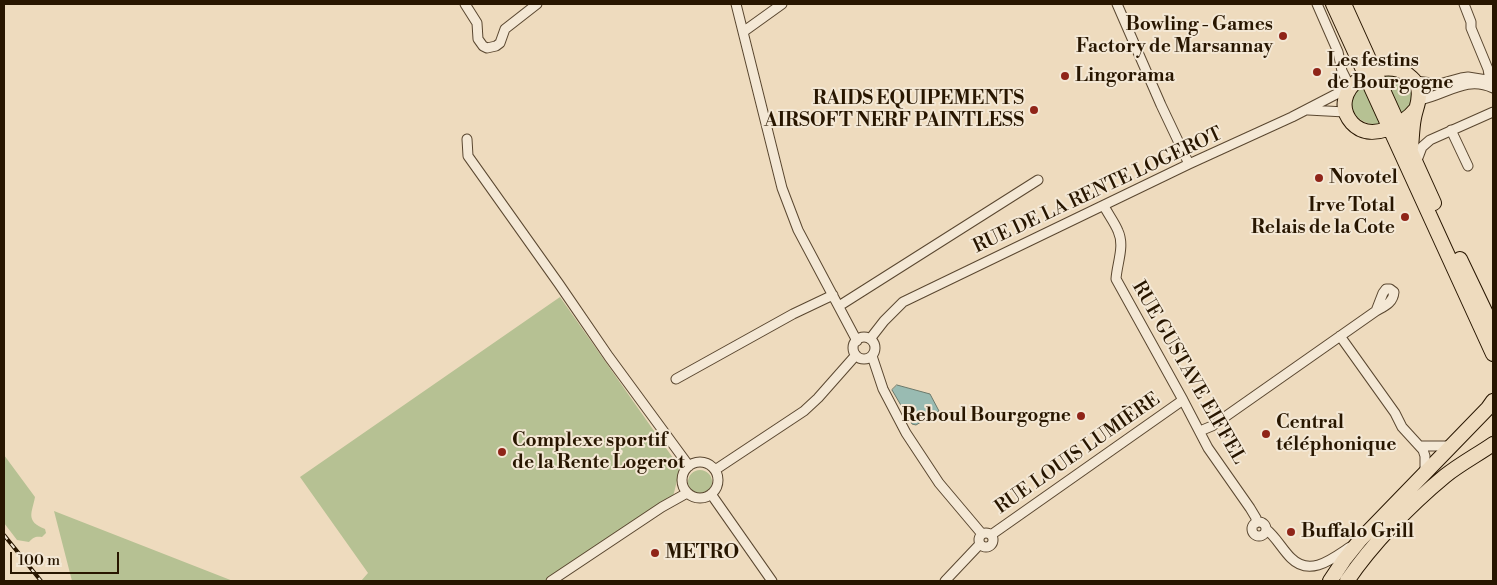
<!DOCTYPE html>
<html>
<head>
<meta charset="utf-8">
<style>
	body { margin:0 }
	#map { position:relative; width:1497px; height:585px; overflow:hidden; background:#eedbbe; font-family:"Libre Bodoni",serif }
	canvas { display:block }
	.frame { position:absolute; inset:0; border:5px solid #281600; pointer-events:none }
	.scale { position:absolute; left:10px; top:552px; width:109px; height:22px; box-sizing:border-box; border:2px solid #281600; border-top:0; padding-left:6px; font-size:15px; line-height:18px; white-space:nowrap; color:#281600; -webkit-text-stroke:4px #f4e8d5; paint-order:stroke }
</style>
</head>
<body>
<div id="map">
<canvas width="1497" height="585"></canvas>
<div class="frame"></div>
<div class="scale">100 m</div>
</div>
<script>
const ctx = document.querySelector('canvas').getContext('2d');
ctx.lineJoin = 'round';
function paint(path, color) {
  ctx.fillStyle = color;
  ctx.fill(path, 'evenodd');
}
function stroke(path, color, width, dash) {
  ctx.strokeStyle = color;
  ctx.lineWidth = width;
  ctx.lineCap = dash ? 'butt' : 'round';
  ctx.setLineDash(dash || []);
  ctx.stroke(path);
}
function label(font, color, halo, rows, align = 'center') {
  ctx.font = font + ' "Libre Bodoni",serif';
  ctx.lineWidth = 4;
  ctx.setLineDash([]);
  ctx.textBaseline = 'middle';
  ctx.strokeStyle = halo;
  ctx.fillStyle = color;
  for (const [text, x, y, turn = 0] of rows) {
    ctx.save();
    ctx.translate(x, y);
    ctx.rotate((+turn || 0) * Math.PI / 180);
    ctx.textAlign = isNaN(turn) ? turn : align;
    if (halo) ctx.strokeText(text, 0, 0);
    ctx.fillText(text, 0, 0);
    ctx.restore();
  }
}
const green = new Path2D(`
	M 1382,73 C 1386,74 1393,73 1398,75 C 1399,75 1403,78 1404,79 C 1419,91 1413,105 1401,116 Z
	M 1364,82 L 1380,124 C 1365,126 1349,116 1352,99 C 1353,92 1359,87 1364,82 Z
	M 560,297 L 680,468 L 673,497 L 545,581 L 361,581 L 368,573 L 300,477 Z
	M 4,455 L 35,497 C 32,513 25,521 45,529 L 46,533 L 42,537 C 36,536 33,537 29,542 L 17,540 L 4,523 Z
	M688 482a12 12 0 1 1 24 0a12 12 0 1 1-24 0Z
	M 54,511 L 233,581 L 72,581 Z`);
const water = new Path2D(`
	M 897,385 L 930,394 L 939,411 L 916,425 L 912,424 L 892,390 Z`);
const street = new Path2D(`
	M 465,4 L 477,23 L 478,39 L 483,46 L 487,48 L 496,46 L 500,43 L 505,29 L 537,4
	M 736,4 L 782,188 L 798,230 L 857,341
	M 1117,4 L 1161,105 L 1189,164
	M 1464,4 L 1471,22 L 1471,28 L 1488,69 L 1490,80
	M 743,32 L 782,4
	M 1416,81 L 1439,84 L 1461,78 L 1468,77 L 1493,81
	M 1419,100 C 1446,95 1466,75 1493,88
	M 1308,110 L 1345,112
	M 1451,130 L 1468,166
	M 467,139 L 468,156 L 559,284 L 609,357 L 689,466
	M 1416,163 L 1422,147 L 1430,140 L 1493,112
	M 1104,206 C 1108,214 1115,223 1118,231 C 1125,246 1117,263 1116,279 L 1183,400 L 1208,448 L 1250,508 L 1256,518 L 1256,523
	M 839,306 L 1038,180
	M 1340,336 L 1395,413 L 1402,427 L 1423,450 L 1425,456 L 1425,473
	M853 348a11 11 0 1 1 22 0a11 11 0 1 1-22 0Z
	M 870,339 L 884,321 L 903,302 L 1189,164 L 1292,117 L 1350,87 L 1342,71 L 1338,52 L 1317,4
	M 872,356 L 883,389 L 906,433 L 939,483 L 982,534
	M 676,379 L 793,314 L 833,295
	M 1200,431 L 1212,426 L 1376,311 C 1385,306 1393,303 1394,292 L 1390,289 L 1386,289 L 1383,293 L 1376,311
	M 1420,446 L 1450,446
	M682 480a18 18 0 1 1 36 0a18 18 0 1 1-36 0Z
	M 715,470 L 804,411 L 818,398 L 856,355
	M 711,494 L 772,581
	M1252 529a7 7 0 1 1 14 0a7 7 0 1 1-14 0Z
	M 1266,529 C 1276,537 1282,549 1291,558 C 1310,577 1332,559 1350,547
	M979 540a7 7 0 1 1 14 0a7 7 0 1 1-14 0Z
	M 991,535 L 1183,400
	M 551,581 L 662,507 L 687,493
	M 945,581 L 980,544`);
const primary = new Path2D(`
	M 1333,4 L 1493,354
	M 1344,4 L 1434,203
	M 1411,148 C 1412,138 1412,128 1414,118 C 1416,107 1421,99 1418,88 C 1416,81 1412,78 1407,74 C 1378,54 1325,92 1352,123 C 1370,143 1403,125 1416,109
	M 1460,259 L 1493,328
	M 1330,581 L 1344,560 L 1360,540 L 1488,408 L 1493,401
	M 1347,581 C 1372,544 1410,505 1445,476 C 1460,464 1477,455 1493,444`);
const rail = new Path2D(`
	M 4,535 L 41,581`);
const markers = [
	[1283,36,5,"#8f2418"],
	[1317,72,5,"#8f2418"],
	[1065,76,5,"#8f2418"],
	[1034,110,5,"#8f2418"],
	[1319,178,5,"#8f2418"],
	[1405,217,5,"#8f2418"],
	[1081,416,5,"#8f2418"],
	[1266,434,5,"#8f2418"],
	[502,452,5,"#8f2418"],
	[1291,532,5,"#8f2418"],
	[655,553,5,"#8f2418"]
];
const poiNames = [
	["Bowling - Games",1273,25,"right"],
	["Factory de Marsannay",1273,47,"right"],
	["Les festins",1327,61],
	["de Bourgogne",1327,83],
	["Lingorama",1075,76],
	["RAIDS EQUIPEMENTS",1024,99,"right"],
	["AIRSOFT NERF PAINTLESS",1024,121,"right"],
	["Novotel",1329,178],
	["Irve Total",1395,206,"right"],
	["Relais de la Cote",1395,228,"right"],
	["Reboul Bourgogne",1071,416,"right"],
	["Central",1276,423],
	["téléphonique",1276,445],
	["Complexe sportif",512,441],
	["de la Rente Logerot",512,463],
	["Buffalo Grill",1301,532],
	["METRO",665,553]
];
const streetNames = [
	["RUE DE LA RENTE LOGEROT",1098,191,-25],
	["RUE GUSTAVE EIFFEL",1188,373,60],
	["RUE LOUIS LUMIÈRE",1078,454,-35]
];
paint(green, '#b6c193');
paint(water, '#99bbb2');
stroke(water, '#6c796b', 1);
stroke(street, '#5a4730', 11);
stroke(primary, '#281600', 16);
stroke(street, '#f4e8d5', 9);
stroke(primary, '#eedbbe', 14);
stroke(rail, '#281600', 4);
stroke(rail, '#f4e8d5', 2, [5.5]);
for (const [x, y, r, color] of markers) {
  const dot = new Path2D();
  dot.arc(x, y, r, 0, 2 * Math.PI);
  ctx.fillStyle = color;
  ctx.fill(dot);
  stroke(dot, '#f4e8d5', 2);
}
label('bold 19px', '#281600', '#f4e8d5', poiNames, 'left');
label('19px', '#281600', '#f4e8d5', streetNames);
</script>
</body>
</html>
